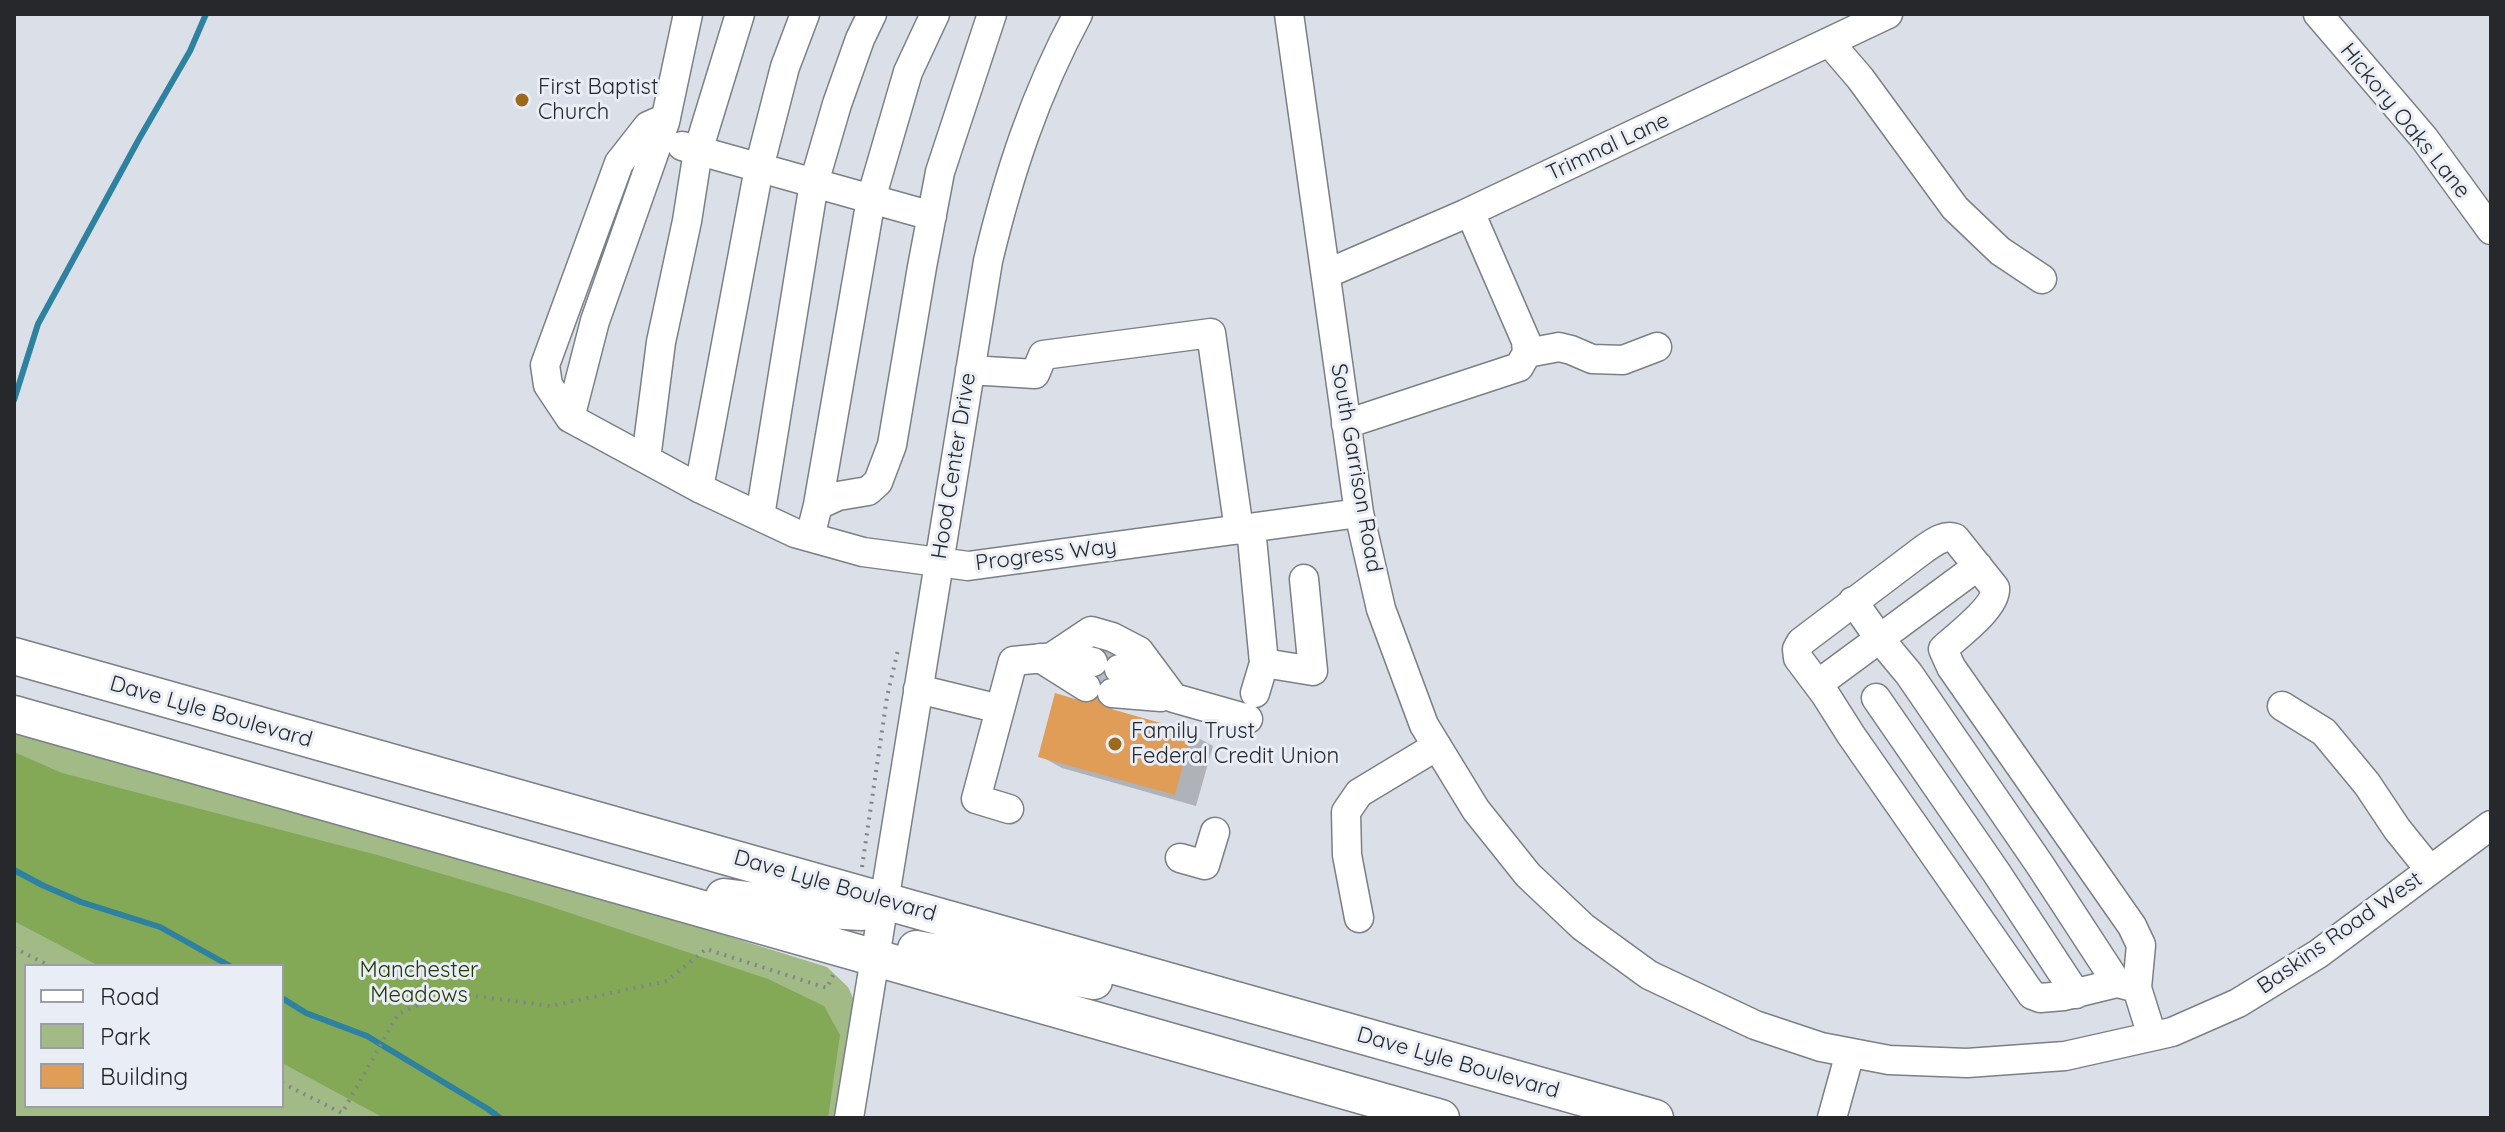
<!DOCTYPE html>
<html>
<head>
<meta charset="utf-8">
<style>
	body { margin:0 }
	#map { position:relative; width:2505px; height:1132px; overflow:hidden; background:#dbe0e8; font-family:Quicksand,sans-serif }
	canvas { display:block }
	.frame { position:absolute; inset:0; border:16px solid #26282b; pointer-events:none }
	.legend { position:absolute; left:24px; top:964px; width:260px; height:144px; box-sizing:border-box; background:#e9edf5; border:2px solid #9b9ea4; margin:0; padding:10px 14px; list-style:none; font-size:24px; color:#26282b }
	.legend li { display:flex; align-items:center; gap:16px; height:40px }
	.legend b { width:40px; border:2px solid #9b9ea4 }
</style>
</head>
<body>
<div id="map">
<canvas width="2505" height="1132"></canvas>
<div class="frame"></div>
<ul class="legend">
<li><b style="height:10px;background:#fff"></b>Road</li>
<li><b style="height:22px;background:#a1ba86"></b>Park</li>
<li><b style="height:22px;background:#df9d58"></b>Building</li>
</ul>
</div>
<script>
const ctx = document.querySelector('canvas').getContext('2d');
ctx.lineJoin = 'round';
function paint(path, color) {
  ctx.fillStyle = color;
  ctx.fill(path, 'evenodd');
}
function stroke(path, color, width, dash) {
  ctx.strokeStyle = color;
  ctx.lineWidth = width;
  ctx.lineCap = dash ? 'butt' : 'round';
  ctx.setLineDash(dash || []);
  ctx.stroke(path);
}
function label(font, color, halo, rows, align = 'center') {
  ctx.font = font + ' Quicksand,sans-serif';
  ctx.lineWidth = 6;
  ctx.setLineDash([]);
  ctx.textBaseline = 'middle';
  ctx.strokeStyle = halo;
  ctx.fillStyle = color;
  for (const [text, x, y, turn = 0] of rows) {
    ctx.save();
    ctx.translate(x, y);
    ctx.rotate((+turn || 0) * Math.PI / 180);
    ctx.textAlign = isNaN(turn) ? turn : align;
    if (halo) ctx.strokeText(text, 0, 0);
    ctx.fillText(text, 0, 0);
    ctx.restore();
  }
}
const green = new Path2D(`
	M 14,724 L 367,824 L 827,967 L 848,987 L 861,1015 L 843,1118 L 14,1118 ZM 26,966 L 282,966 L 282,1106 L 26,1106 Z`);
const forest = new Path2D(`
	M 14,752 L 62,773 L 381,856 L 534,901 L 768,979 L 824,1006 L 840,1035 L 828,1118 L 384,1118 L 282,1063 L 282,966 L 99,966 L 14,921 Z`);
const shadow = new Path2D(`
	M 1128,653 L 1112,711 L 1191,734 L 1213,746 L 1196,806 L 1062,768 L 1040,756 Z`);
const stream = new Path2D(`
	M 14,400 L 38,324 L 139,139 L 190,51 L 206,14
	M 14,870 L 42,885 L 81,902 L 160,927 L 230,966
	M 282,998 L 306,1013 L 367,1036 L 488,1109 L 500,1118`);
const building = new Path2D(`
	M 1099,641 L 1125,648 L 1108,708 L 1192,732 L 1175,795 L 1038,757 L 1055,693 L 1082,701 Z`);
const minorTunnel = new Path2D(`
	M 1096,649 L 1122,658
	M 1089,675 L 1116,681`);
const path = new Path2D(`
	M 862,867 L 887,697 L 898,650
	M 14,948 L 50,966
	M 282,1083 L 342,1113 L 398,1014 L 446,992 L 550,1006 L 667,981 L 706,949 L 827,988 L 833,975`);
const minor = new Path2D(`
	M 1289,14 L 1359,513 L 1381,609 L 1424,725 L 1476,810 L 1528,875 L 1583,927 L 1649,975 L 1755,1025 L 1821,1047 L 1889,1060 L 1967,1063 L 2065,1056 L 2172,1032 L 2238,1003 L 2318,954 L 2491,825
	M 2318,14 L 2424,138 L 2491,230
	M 1829,42 L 1860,78 L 1955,208 L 2000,251 L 2042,279
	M 666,118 L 648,126 L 619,163 L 545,365 L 548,385 L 570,418 L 699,488 L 795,533 L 863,552 L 968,566 L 1359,513
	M 682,146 L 932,216
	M 1326,274 L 1465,214 L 1888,14
	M 1527,353 L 1559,347 L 1571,350 L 1592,359 L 1623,360 L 1657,347
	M 970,370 L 1035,374 L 1043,355 L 1211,333 L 1239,530
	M 570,418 L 595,321 L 665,122 L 688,14
	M 1346,424 L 1519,367 L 1527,353 L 1526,341 L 1470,212
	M 646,459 L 661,342 L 687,221 L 698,151 L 740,14
	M 699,488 L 759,168 L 785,67 L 805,14
	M 818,505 L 871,199 L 908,72 L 935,14
	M 760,516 L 814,183 L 837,104 L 860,39 L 872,14
	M 1251,528 L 1264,663 L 1255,693
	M 810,537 L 818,505 L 838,496 L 868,491 L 878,482 L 892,445 L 922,267 L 940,172 L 992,14
	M 1853,601 L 1879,638 L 1909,674 L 2040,865 L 2117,983
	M 1052,657 L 1091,631 L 1112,637 L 1139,651 L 1174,698
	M 1040,658 L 1086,687
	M 1264,663 L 1313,671 L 1304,579
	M 1119,669 L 1174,698 L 1248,719
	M 1818,684 L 1978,566
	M 918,689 L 1000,709
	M 1112,693 L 1161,697
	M 1876,698 L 1996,872 L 2076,994
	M 2282,706 L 2324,732 L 2367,784 L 2397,829 L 2430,870
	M 1009,809 L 976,799 L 1013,661 L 1065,656 L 1093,662
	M 1180,858 L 1205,865 L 1215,832
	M 1359,918 L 1347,855 L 1346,812 L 1359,793 L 1437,746
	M 2137,988 L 2141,945 L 2132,926 L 1951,667 L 1943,649 C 1957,636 1997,607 1995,588 L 1955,538 C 1944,534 1933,543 1924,549 L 1801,642 L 1797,649 L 1798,658 L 1825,694 L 1851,735 L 2032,995 L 2040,998 L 2064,996 L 2117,983 L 2137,988 L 2152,1036
	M 849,1118 L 988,261 C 1009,173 1035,94 1078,14
	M 1832,1118 L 1850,1053`);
const major = new Path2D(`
	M 14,656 L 1655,1118
	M 14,714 L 1441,1118
	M 724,897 L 828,910 L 862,912 L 878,904
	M 916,949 L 1094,981`);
const markers = [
	[522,100,8,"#9b6a1d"],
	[1115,744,8,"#9b6a1d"]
];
const poiNames = [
	["First Baptist",538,87],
	["Church",538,112],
	["Family Trust",1131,731],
	["Federal Credit Union",1131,756]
];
const streetNames = [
	["Hickory Oaks Lane",2405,121,51],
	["Trimnal Lane",1608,147,-25],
	["Hood Center Drive",954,466,-81],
	["South Garrison Road",1356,468,80],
	["Progress Way",1046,555,-7],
	["Dave Lyle Boulevard",211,712,16],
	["Dave Lyle Boulevard",835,886,16],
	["Baskins Road West",2340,933,-35],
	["Dave Lyle Boulevard",1458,1063,16]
];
const parkNames = [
	["Manchester",419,970],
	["Meadows",419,995]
];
paint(green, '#a1ba86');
paint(forest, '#83a957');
paint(shadow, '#0003');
stroke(stream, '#2e82a0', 6);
paint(building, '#df9d58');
stroke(minorTunnel, '#b7bbc2', 28, [28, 14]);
stroke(minor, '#7b7f86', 31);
stroke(major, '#7b7f86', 39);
stroke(path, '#81858b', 4, [2, 6]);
stroke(minor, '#fff', 28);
stroke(major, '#fff', 36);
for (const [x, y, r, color] of markers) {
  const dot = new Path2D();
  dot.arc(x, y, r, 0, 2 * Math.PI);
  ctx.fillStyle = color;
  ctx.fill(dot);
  stroke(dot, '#e9edf5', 3);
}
label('22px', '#26282b', '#e9edf5', poiNames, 'left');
label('22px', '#26282b', '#e9edf5', streetNames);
label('22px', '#233a00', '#e9edf5', parkNames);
</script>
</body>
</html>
